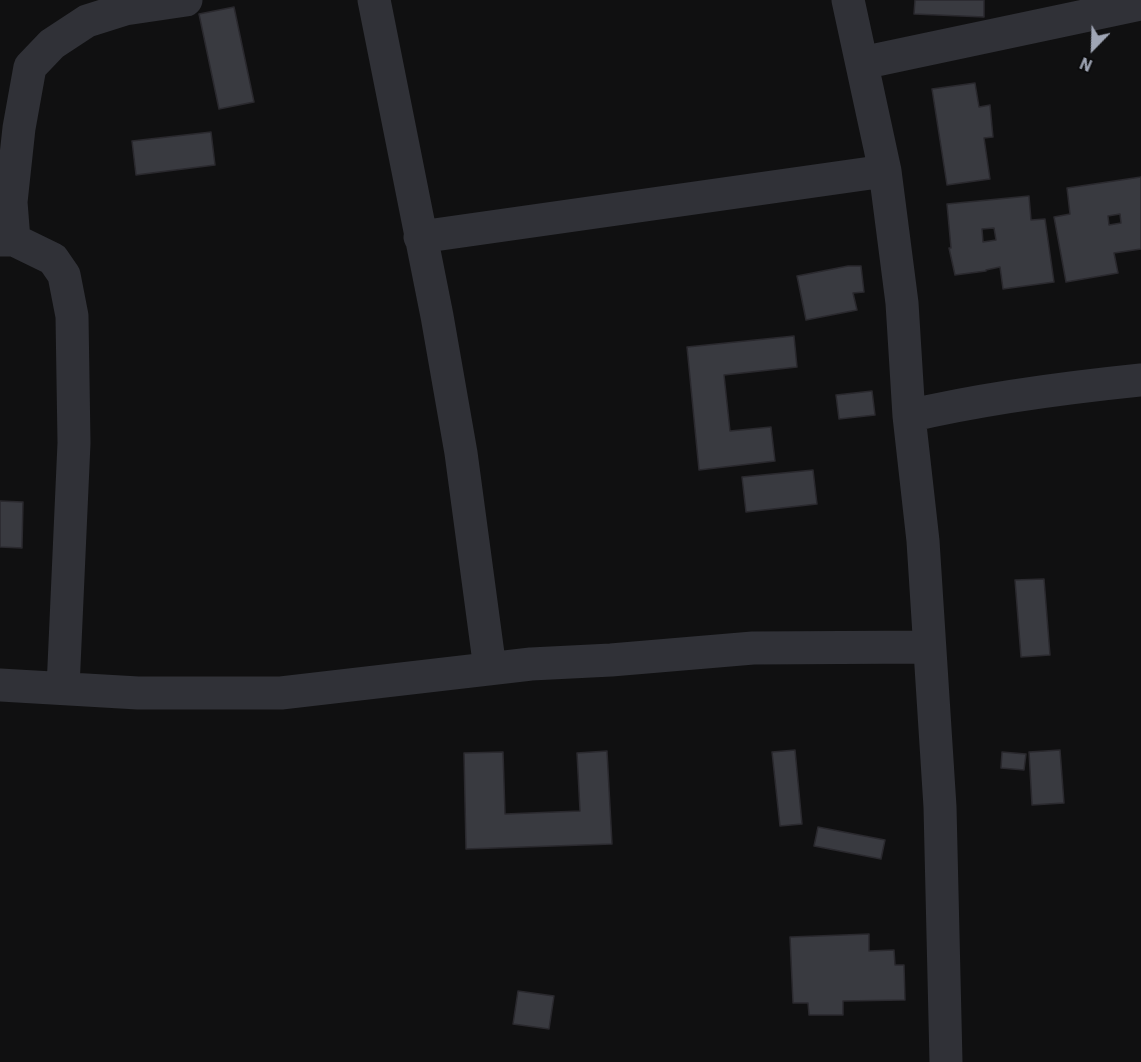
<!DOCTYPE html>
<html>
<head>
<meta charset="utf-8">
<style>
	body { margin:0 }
	#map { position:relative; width:1141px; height:1062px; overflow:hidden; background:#101011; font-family:"IBM Plex Sans",sans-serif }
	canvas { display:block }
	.north { position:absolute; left:1063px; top:18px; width:60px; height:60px; -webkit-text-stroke:4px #0b0b0c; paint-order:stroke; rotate:203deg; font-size:16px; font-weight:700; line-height:24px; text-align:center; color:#9fa5b4 }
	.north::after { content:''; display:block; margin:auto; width:21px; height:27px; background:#9fa5b4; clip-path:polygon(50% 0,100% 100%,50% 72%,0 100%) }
</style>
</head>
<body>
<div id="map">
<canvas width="1141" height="1062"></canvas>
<div class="north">N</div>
</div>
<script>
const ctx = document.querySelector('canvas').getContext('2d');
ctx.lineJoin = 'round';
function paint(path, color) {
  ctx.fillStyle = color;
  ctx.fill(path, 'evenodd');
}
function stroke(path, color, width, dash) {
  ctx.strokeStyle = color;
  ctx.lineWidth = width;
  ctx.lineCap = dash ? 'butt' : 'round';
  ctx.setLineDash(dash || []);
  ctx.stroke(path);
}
const building = new Path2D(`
	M 915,0 L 984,0 L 984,17 L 914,14 Z
	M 234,7 L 254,102 L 219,109 L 199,14 Z
	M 975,83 L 979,107 L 990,105 L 993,137 L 984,138 L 990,179 L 947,185 L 932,89 Z
	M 211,132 L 215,165 L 136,175 L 132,141 Z
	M 1141,177 L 1141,249 L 1114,253 L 1118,273 L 1066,282 L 1054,217 L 1070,214 L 1067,188 ZM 1120,214 L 1121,223 L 1109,225 L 1108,216 Z
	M 1029,196 L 1031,220 L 1045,219 L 1054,282 L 1003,289 L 1000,267 L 986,270 L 986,271 L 955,275 L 949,248 L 951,248 L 947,204 ZM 994,228 L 996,240 L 983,242 L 982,229 Z
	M 848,266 L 861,266 L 864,292 L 853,293 L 857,310 L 806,320 L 797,276 Z
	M 794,336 L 797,367 L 724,375 L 730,431 L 771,427 L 775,461 L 699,470 L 687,347 Z
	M 872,391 L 875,415 L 839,419 L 836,395 Z
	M 813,470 L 817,504 L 746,512 L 742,477 Z
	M 0,501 L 23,502 L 22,548 L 0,547 Z
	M 1044,579 L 1050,655 L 1021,657 L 1015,580 Z
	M 795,750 L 802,824 L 780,826 L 772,752 Z
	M 1060,750 L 1064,803 L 1032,805 L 1029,752 Z
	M 607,751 L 612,844 L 466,849 L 464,753 L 503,752 L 505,814 L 580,811 L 577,753 Z
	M 1002,752 L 1026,754 L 1024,770 L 1001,768 Z
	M 818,827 L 885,840 L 881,859 L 814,846 Z
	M 869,934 L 869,951 L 894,950 L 895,965 L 904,965 L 905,1000 L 843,1001 L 843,1015 L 809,1015 L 808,1003 L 793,1003 L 790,937 Z
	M 518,991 L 554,996 L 549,1029 L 513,1024 Z`);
const minor = new Path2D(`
	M 374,0 L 437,316 L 461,453 L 490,669
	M 848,0 L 885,171 L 902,303 L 909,416
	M 862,63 L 1141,4
	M 420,237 L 885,171
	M 0,240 L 14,240 L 53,259 L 64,275 L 72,316 L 74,443 L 63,688
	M 14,240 L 11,202 L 19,128 L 30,67 L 52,44 L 87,21 L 125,9 L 186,0
	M 0,685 L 138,693 L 281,693 L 531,664 L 611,660 L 753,648 L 929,647
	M 946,1062 L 940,807 L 923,541 L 909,416 C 985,398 1063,388 1141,380`);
paint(building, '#393a40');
stroke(building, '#2a292e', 1.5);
stroke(minor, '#303137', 33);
</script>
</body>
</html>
